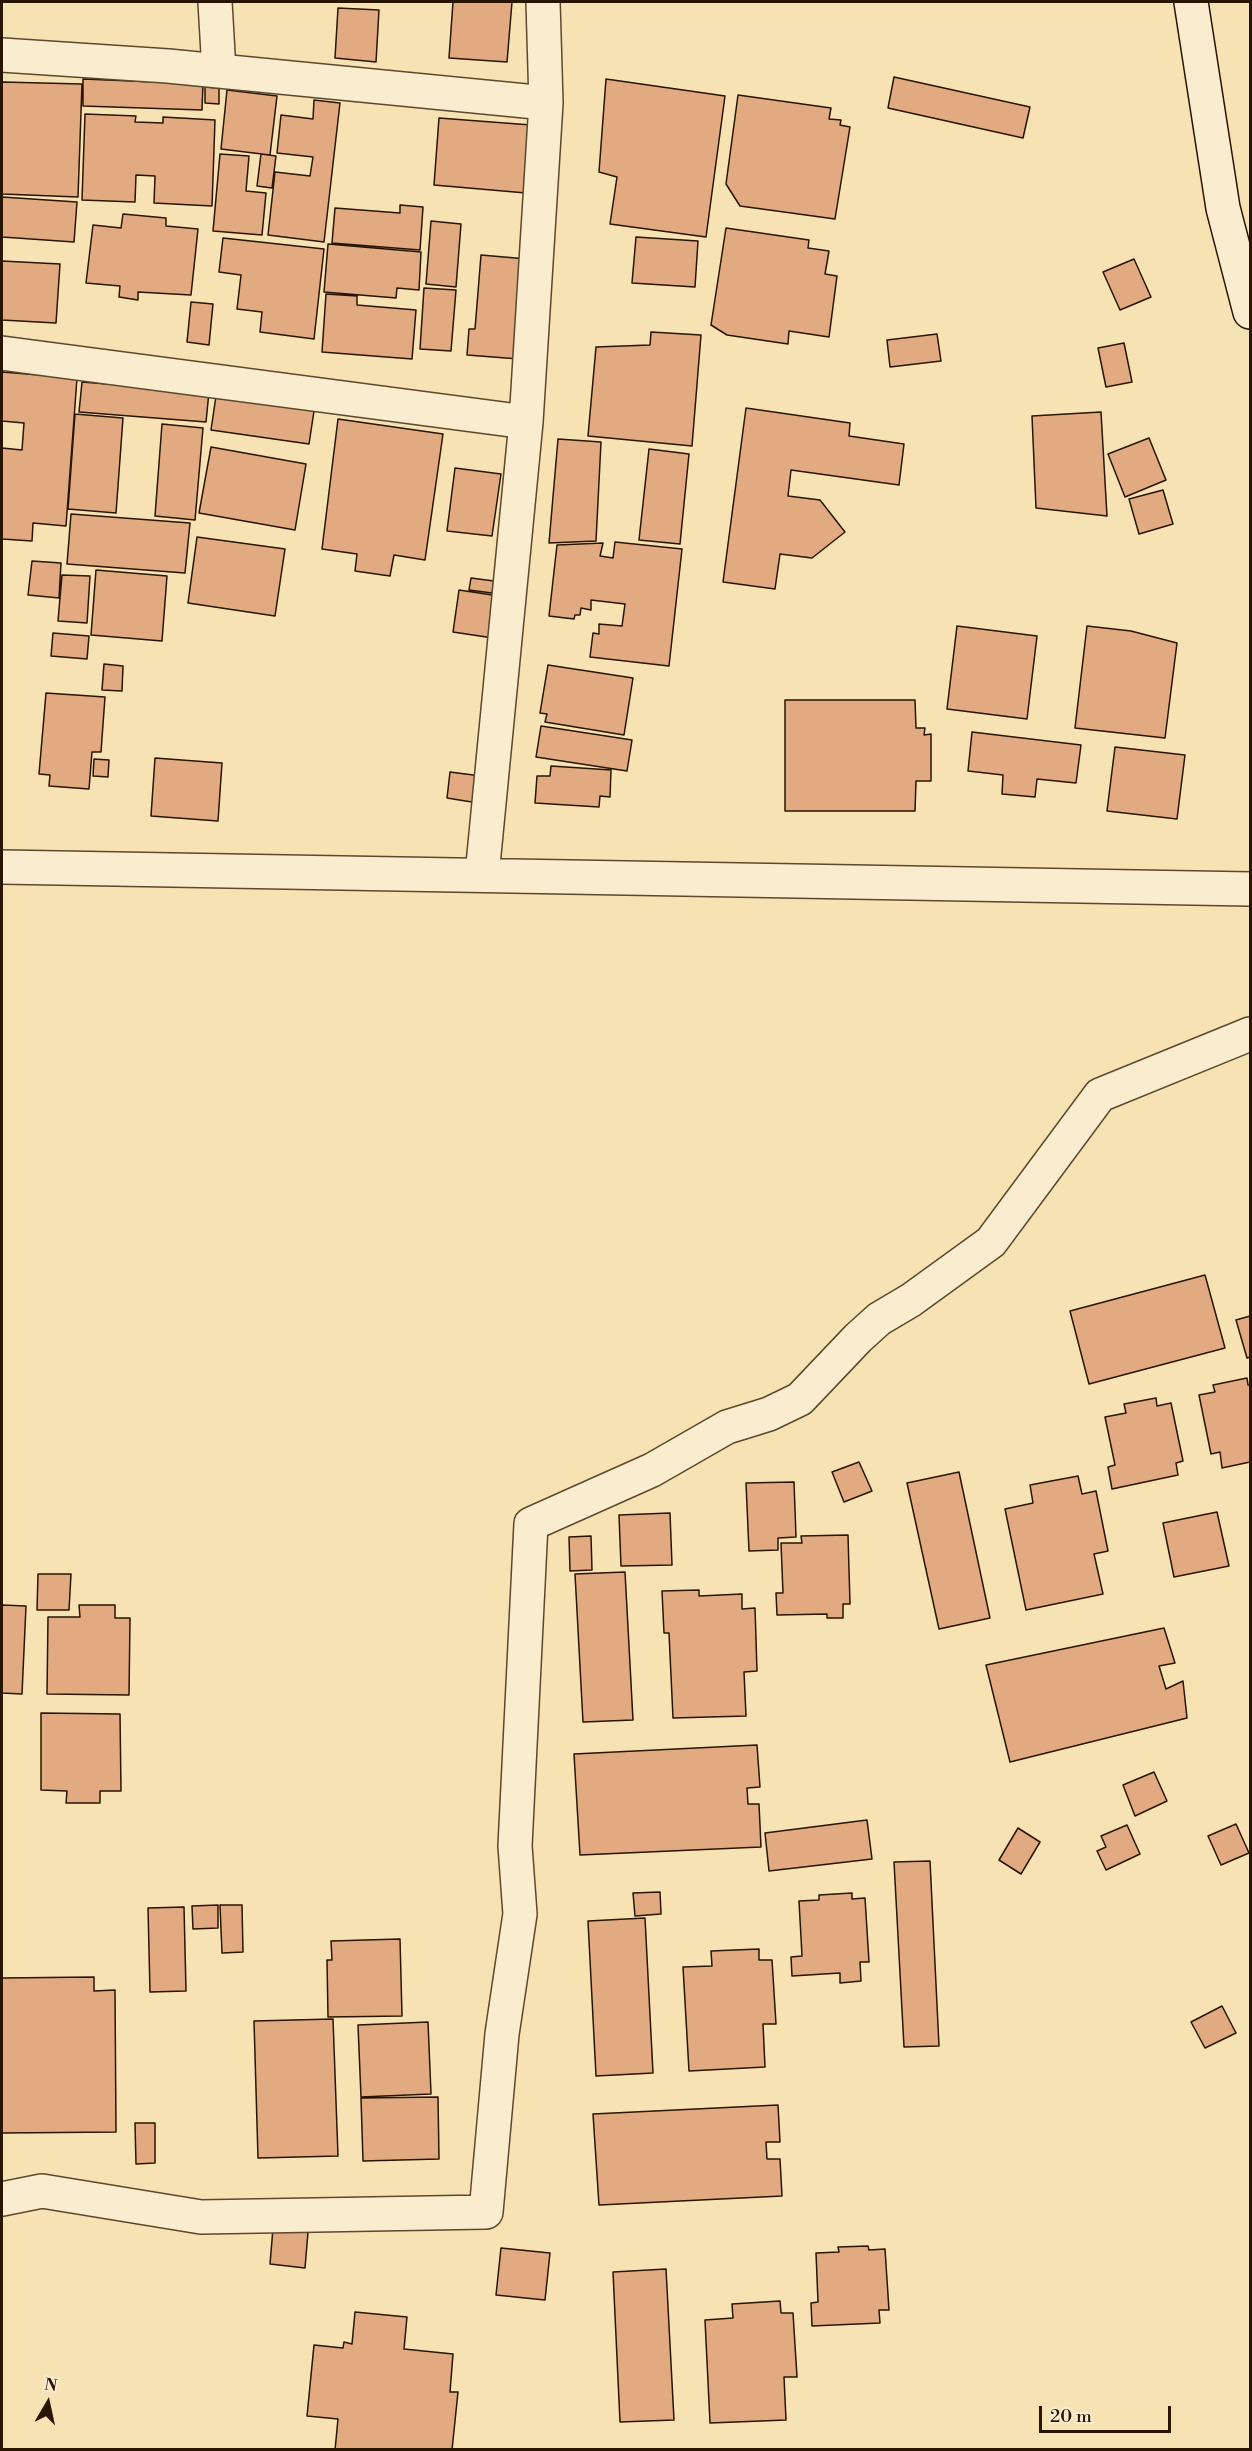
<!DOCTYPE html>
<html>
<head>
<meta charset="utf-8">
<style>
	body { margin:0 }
	#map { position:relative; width:1252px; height:2451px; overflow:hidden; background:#f7e2b3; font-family:"Libre Bodoni",serif }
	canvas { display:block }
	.frame { position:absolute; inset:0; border:3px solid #291400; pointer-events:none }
	.north { position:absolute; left:18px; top:2373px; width:60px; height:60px; -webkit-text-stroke:4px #faecce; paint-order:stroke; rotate:9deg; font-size:16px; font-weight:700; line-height:24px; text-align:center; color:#291400 }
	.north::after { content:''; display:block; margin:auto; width:21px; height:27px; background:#291400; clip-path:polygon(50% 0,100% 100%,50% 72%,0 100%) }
	.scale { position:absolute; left:1039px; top:2406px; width:132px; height:27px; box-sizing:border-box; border:3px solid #291400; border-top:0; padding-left:8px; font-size:18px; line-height:21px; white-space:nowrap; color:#291400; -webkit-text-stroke:4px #faecce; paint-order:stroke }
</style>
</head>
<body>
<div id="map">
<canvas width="1252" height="2451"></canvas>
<div class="frame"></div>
<div class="north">N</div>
<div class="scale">20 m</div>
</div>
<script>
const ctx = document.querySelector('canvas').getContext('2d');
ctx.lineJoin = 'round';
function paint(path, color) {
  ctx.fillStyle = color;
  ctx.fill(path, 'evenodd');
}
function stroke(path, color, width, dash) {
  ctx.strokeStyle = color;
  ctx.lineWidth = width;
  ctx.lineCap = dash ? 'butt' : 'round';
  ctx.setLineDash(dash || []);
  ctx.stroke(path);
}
const building = new Path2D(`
	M 453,2 L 512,2 L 507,62 L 449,58 Z
	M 338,8 L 379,10 L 376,62 L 335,58 Z
	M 894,77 L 1030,107 L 1023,138 L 888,108 Z
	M 83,79 L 203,84 L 202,110 L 83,106 Z
	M 606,79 L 725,96 L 706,237 L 610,224 L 617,177 L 599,172 Z
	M 2,82 L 82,84 L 78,197 L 2,194 Z
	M 205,87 L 219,88 L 219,104 L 205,103 Z
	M 227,90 L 277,96 L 270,155 L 221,149 Z
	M 738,95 L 831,108 L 829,119 L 841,120 L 840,125 L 850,127 L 835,219 L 740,206 L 726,184 Z
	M 314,100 L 340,103 L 324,242 L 268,235 L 275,172 L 310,176 L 313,157 L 277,153 L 281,115 L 313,119 Z
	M 85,114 L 136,116 L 135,122 L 163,123 L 163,117 L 215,120 L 212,206 L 154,203 L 155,176 L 136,175 L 135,202 L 82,200 Z
	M 439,118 L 531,125 L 526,193 L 434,185 Z
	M 220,154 L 249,156 L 246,191 L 266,193 L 262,235 L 213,231 Z
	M 261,154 L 276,156 L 272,188 L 257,186 Z
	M 2,197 L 77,202 L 74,242 L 2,237 Z
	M 400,205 L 423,207 L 420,250 L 332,243 L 335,208 L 400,213 Z
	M 123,214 L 166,218 L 166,226 L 198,229 L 191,295 L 138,292 L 138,300 L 119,297 L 120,286 L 86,283 L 93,225 L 121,228 Z
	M 431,221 L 461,224 L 456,287 L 426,284 Z
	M 726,228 L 809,240 L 808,248 L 829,251 L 825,274 L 837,276 L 829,337 L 789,331 L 788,344 L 727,335 L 711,325 Z
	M 636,237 L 698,241 L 695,287 L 632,283 Z
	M 223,238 L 324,249 L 314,339 L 260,332 L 262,312 L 237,309 L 241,275 L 219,272 Z
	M 328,244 L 421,252 L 419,290 L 397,288 L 396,298 L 324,292 Z
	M 481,255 L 527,259 L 519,359 L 467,355 L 469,329 L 475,329 Z
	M 1134,259 L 1151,297 L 1120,310 L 1103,272 Z
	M 2,261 L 60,264 L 56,323 L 2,320 Z
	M 424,288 L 456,290 L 451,351 L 420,349 Z
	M 326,294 L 357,296 L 357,305 L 416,310 L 412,359 L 322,352 Z
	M 191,302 L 213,304 L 209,345 L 187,342 Z
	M 651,332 L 701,335 L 692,446 L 588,436 L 596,347 L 650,345 Z
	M 937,334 L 941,361 L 890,367 L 887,340 Z
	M 1124,343 L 1132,382 L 1106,387 L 1098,348 Z
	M 2,372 L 77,378 L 66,526 L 33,523 L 32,541 L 2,539 L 2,448 L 22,450 L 24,423 L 2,421 Z
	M 82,382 L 209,392 L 206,422 L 79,412 Z
	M 216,396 L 314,411 L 309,444 L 211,430 Z
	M 746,408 L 850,423 L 849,436 L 904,444 L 899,485 L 791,470 L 788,496 L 820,500 L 845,532 L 812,558 L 780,554 L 775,589 L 723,582 Z
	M 1101,412 L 1107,516 L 1036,508 L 1032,416 Z
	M 75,414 L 123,418 L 116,513 L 68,509 Z
	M 338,419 L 443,434 L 425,560 L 394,555 L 390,576 L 355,571 L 357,554 L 322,549 Z
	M 162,424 L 203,428 L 195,520 L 155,516 Z
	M 1149,438 L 1166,480 L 1125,497 L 1108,454 Z
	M 558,439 L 601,442 L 596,541 L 549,543 Z
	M 211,447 L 306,464 L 295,530 L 199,513 Z
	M 649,449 L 689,454 L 680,544 L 639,540 Z
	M 455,468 L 501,474 L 492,536 L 447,531 Z
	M 1163,490 L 1173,524 L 1139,534 L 1129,499 Z
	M 71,514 L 190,523 L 185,573 L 67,564 Z
	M 197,537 L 285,549 L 275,616 L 188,603 Z
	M 615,542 L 682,549 L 669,666 L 590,657 L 593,633 L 599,634 L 599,624 L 622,626 L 625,604 L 591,600 L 591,610 L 581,608 L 580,615 L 575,615 L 574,619 L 549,616 L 557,545 L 603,543 L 600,556 L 613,558 Z
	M 32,561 L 61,563 L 59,598 L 28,595 Z
	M 96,570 L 167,576 L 162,641 L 91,635 Z
	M 62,575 L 90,576 L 87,623 L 58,621 Z
	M 471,578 L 494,581 L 492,593 L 469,590 Z
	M 459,590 L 499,596 L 493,638 L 453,632 Z
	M 957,626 L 1037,636 L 1027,719 L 947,709 Z
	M 1087,626 L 1131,631 L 1177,643 L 1165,738 L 1075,728 Z
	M 53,633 L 89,636 L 87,659 L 51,656 Z
	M 104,664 L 123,666 L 122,691 L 102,690 Z
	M 548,665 L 633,678 L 624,735 L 545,722 L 547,714 L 540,713 Z
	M 46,693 L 105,697 L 101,752 L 92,752 L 89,789 L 49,786 L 50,775 L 39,774 Z
	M 785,700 L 915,700 L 916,728 L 925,728 L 924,735 L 931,734 L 931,781 L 916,781 L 915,811 L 785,811 Z
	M 541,726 L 632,740 L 627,771 L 536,757 Z
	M 972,732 L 1081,745 L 1076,783 L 1037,779 L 1035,797 L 1002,794 L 1003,775 L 968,771 Z
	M 1115,747 L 1185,755 L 1177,819 L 1107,811 Z
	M 155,758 L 222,763 L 218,821 L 151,816 Z
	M 94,759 L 109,760 L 108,777 L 93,776 Z
	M 551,766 L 611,770 L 610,797 L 600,796 L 599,807 L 535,803 L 537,776 L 550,776 Z
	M 450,772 L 481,776 L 478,803 L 447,798 Z
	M 1205,1275 L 1225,1348 L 1089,1384 L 1070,1311 Z
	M 1250,1316 L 1250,1357 L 1247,1358 L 1236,1320 Z
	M 1247,1378 L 1248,1385 L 1250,1385 L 1250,1462 L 1222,1468 L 1220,1452 L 1211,1454 L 1199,1395 L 1215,1392 L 1213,1385 Z
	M 1156,1398 L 1157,1406 L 1171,1403 L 1183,1461 L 1176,1463 L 1178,1475 L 1112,1489 L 1108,1467 L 1115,1465 L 1105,1417 L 1126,1413 L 1124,1404 Z
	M 859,1462 L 872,1491 L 844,1502 L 832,1472 Z
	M 959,1472 L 990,1618 L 939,1629 L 907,1483 Z
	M 1078,1476 L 1082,1494 L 1096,1491 L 1108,1551 L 1094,1554 L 1103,1594 L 1026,1610 L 1005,1509 L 1033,1503 L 1030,1485 Z
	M 794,1482 L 796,1537 L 778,1538 L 778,1550 L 749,1551 L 746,1483 Z
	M 1217,1512 L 1229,1566 L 1174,1577 L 1163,1523 Z
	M 670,1513 L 672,1565 L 621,1566 L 619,1515 Z
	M 848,1535 L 850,1604 L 843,1604 L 843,1618 L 827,1618 L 827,1614 L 777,1615 L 776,1593 L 783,1593 L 781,1543 L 802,1543 L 801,1536 Z
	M 591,1536 L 592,1570 L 570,1571 L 569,1537 Z
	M 625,1572 L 633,1720 L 583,1722 L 575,1574 Z
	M 38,1574 L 71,1574 L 69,1610 L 37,1610 Z
	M 699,1590 L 699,1596 L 742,1594 L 742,1609 L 755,1608 L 757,1671 L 744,1672 L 746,1716 L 673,1718 L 669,1633 L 664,1633 L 662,1591 Z
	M 2,1605 L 26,1606 L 22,1694 L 2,1693 Z
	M 79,1605 L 115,1605 L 115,1618 L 130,1618 L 129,1695 L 47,1694 L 48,1617 L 80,1617 Z
	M 1164,1628 L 1175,1663 L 1159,1666 L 1166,1689 L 1183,1681 L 1187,1718 L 1010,1762 L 986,1665 Z
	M 41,1713 L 120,1714 L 121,1791 L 100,1791 L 100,1803 L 66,1803 L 67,1791 L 41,1790 Z
	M 757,1745 L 760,1787 L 747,1788 L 748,1804 L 759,1804 L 761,1847 L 580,1855 L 574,1754 Z
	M 1154,1772 L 1167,1801 L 1135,1816 L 1123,1785 Z
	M 867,1820 L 872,1859 L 769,1871 L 765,1833 Z
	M 1236,1824 L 1249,1853 L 1221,1865 L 1208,1836 Z
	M 1127,1825 L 1140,1854 L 1106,1870 L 1097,1851 L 1106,1847 L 1101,1836 Z
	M 1018,1828 L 1040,1842 L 1021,1874 L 999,1860 Z
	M 930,1861 L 939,2046 L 904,2047 L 894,1862 Z
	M 660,1892 L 661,1914 L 635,1916 L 633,1893 Z
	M 852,1893 L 852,1899 L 865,1898 L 869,1962 L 860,1962 L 861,1981 L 840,1983 L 840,1973 L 792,1976 L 791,1957 L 802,1956 L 799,1901 L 819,1900 L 819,1895 Z
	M 218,1905 L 218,1928 L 193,1929 L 192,1906 Z
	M 220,1905 L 242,1905 L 243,1952 L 222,1953 Z
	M 184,1907 L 186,1991 L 150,1992 L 148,1908 Z
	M 645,1918 L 653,2073 L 596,2076 L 588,1921 Z
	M 400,1939 L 402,2016 L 328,2017 L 327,1960 L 332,1960 L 331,1941 Z
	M 759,1949 L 759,1960 L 772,1960 L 776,2024 L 763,2024 L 765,2067 L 689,2071 L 683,1967 L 712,1966 L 711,1951 Z
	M 94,1977 L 94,1991 L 115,1990 L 116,2132 L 2,2133 L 2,1978 Z
	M 1222,2006 L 1236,2033 L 1205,2048 L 1191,2022 Z
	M 333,2019 L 338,2156 L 258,2158 L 254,2021 Z
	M 428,2022 L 431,2094 L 361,2097 L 358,2025 Z
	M 438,2097 L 439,2159 L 363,2161 L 361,2098 Z
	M 778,2105 L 780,2142 L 766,2142 L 767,2159 L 780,2159 L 782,2196 L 599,2205 L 593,2114 Z
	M 135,2123 L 155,2123 L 155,2163 L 136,2164 Z
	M 273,2228 L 308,2232 L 305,2268 L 270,2264 Z
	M 868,2246 L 869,2250 L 885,2249 L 889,2310 L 879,2310 L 880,2323 L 812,2326 L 811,2303 L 818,2302 L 816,2253 L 839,2252 L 838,2247 Z
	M 501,2248 L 550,2253 L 545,2300 L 496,2295 Z
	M 666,2269 L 674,2420 L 620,2422 L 613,2272 Z
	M 780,2301 L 781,2313 L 793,2313 L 797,2377 L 784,2377 L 786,2420 L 710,2423 L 705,2320 L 733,2318 L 732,2304 Z
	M 355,2312 L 407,2317 L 404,2349 L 453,2354 L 450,2392 L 458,2392 L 452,2450 L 335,2450 L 338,2419 L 307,2416 L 314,2345 L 343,2348 L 344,2342 L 352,2344 Z`);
const street = new Path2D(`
	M 215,2 L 219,71
	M 2,55 L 168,66 L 546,103
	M 2,353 L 526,422
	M 2,867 L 1250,889
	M 482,875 L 526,422 L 546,103 L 543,2
	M 2,2199 L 42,2191 L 201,2217 L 486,2212 L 502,2034 L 520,1914 L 515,1846 L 531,1524 L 652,1470 L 727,1427 L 769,1414 L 800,1399 L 858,1338 L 879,1319 L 911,1300 L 991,1242 L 1100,1095 L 1250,1034`);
const secondary = new Path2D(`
	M 1191,2 L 1223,208 L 1250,312`);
paint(building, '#e2aa81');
stroke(building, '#291400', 1.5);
stroke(street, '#5c482d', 36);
stroke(secondary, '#291400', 36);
stroke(street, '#faecce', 33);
stroke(secondary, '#faecce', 33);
</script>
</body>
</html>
